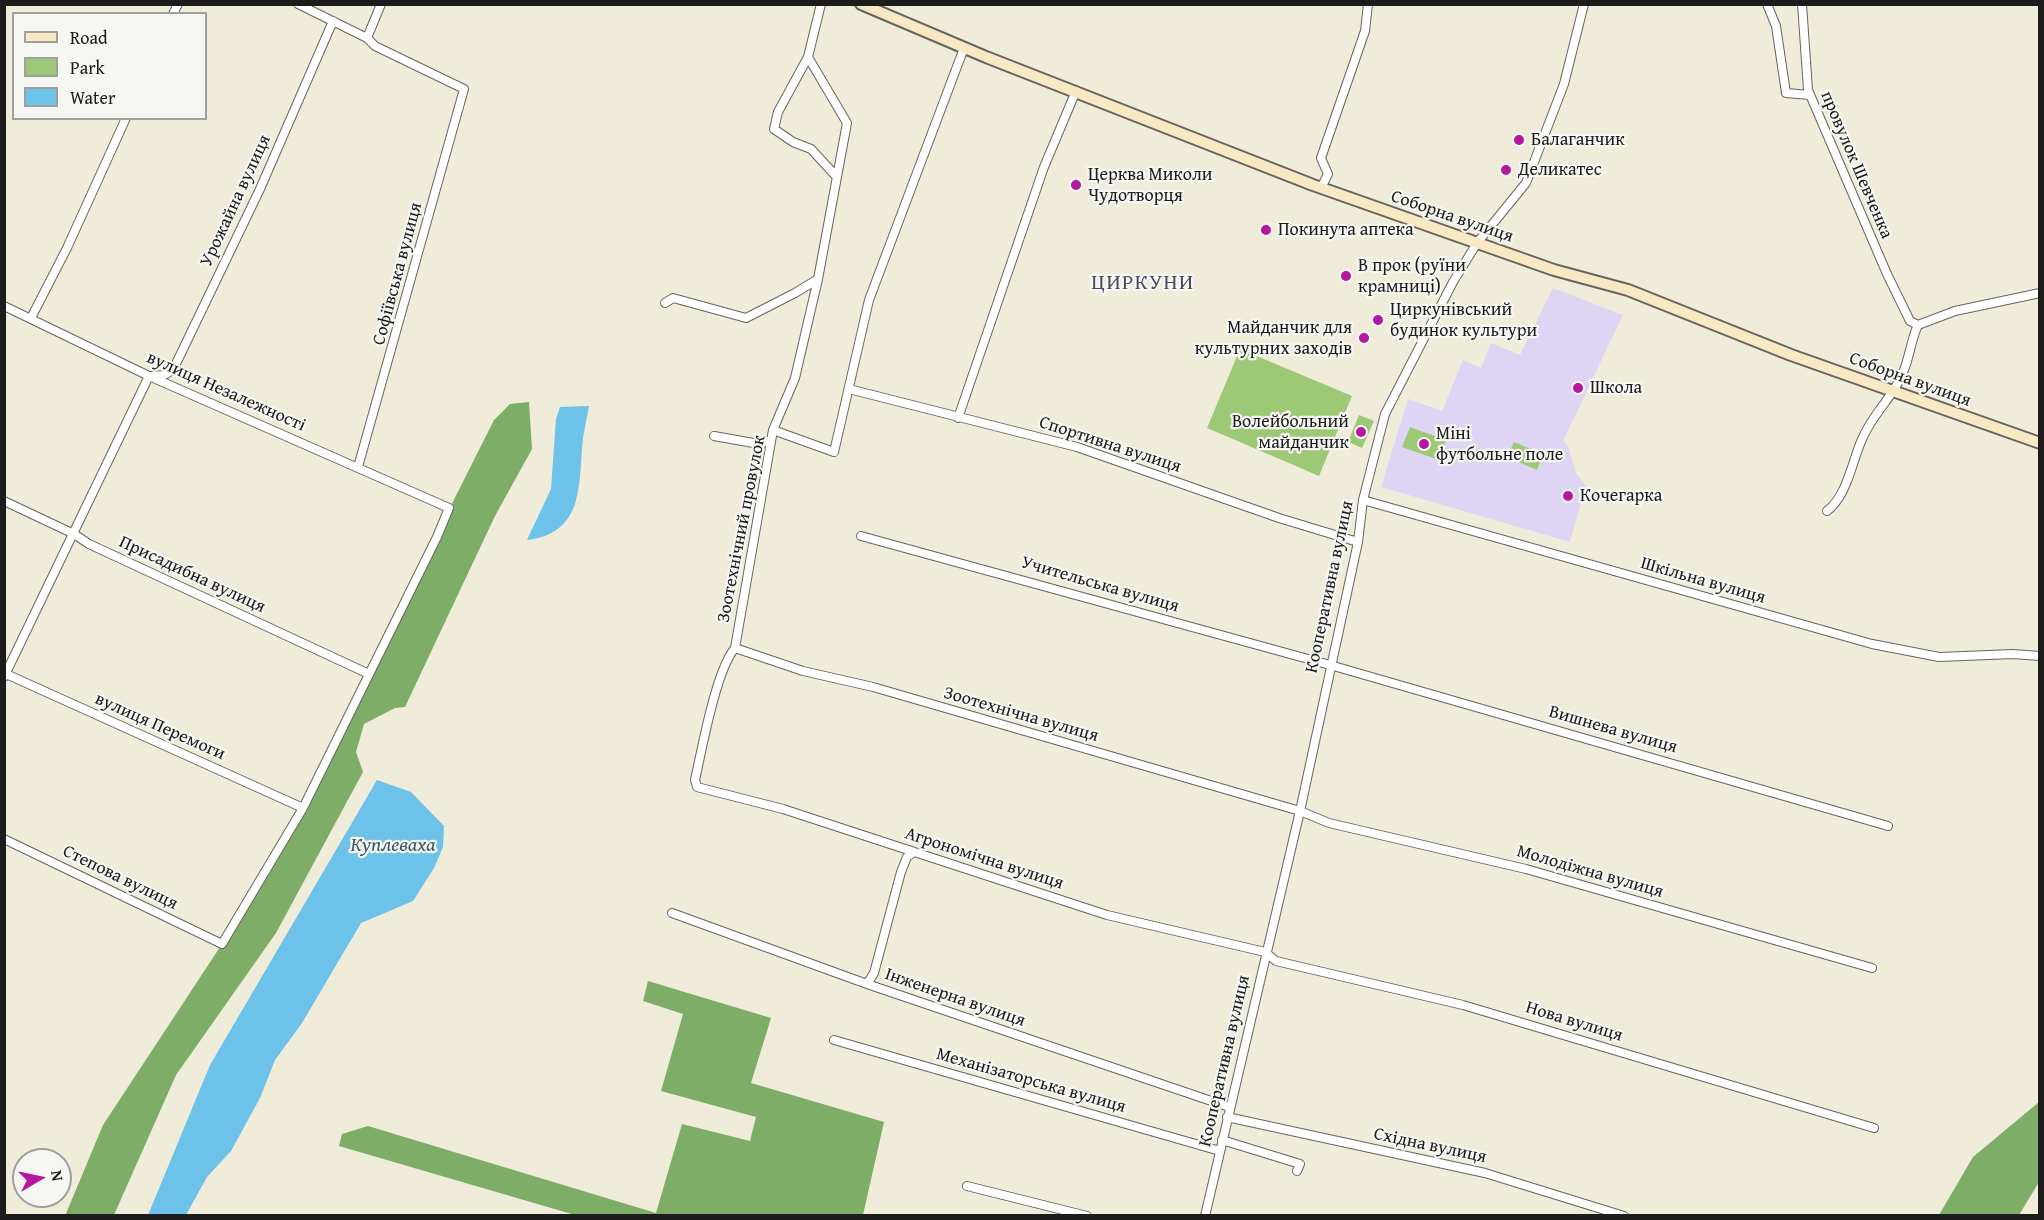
<!DOCTYPE html>
<html>
<head>
<meta charset="utf-8">
<style>
	body { margin:0 }
	#map { position:relative; width:2044px; height:1220px; overflow:hidden; background:#f0ecda; font-family:"Gentium Book Plus",serif }
	canvas { display:block }
	.frame { position:absolute; inset:0; border:6px solid #1c1c1c; pointer-events:none }
	.legend { position:absolute; left:12px; top:12px; width:195px; height:108px; box-sizing:border-box; background:#f6f6f2; border:2px solid #9f9f9c; margin:0; padding:8px 10px; list-style:none; font-size:18px; color:#1c1c1c }
	.legend li { display:flex; align-items:center; gap:12px; height:30px }
	.legend b { width:30px; border:2px solid #9f9f9c }
	.north { position:absolute; left:12px; top:1148px; width:60px; height:60px; box-sizing:border-box; background:#f6f6f2; border:2px solid #9f9f9c; border-radius:50%; rotate:81deg; font-size:16px; font-weight:700; line-height:24px; text-align:center; color:#1c1c1c }
	.north::after { content:''; display:block; margin:auto; width:21px; height:27px; background:#b5179e; clip-path:polygon(50% 0,100% 100%,50% 72%,0 100%) }
</style>
</head>
<body>
<div id="map">
<canvas width="2044" height="1220"></canvas>
<div class="frame"></div>
<ul class="legend">
<li><b style="height:8px;background:#f8e8c3"></b>Road</li>
<li><b style="height:16px;background:#9dc976"></b>Park</li>
<li><b style="height:16px;background:#6dc2ea"></b>Water</li>
</ul>
<div class="north">N</div>
</div>
<script>
const ctx = document.querySelector('canvas').getContext('2d');
ctx.lineJoin = 'round';
function paint(path, color) {
  ctx.fillStyle = color;
  ctx.fill(path, 'evenodd');
}
function stroke(path, color, width, dash) {
  ctx.strokeStyle = color;
  ctx.lineWidth = width;
  ctx.lineCap = dash ? 'butt' : 'round';
  ctx.setLineDash(dash || []);
  ctx.stroke(path);
}
function label(font, color, halo, rows, align = 'center') {
  ctx.font = font + ' "Gentium Book Plus",serif';
  ctx.lineWidth = 4.5;
  ctx.setLineDash([]);
  ctx.textBaseline = 'middle';
  ctx.strokeStyle = halo;
  ctx.fillStyle = color;
  for (const [text, x, y, turn = 0] of rows) {
    ctx.save();
    ctx.translate(x, y);
    ctx.rotate((+turn || 0) * Math.PI / 180);
    ctx.textAlign = isNaN(turn) ? turn : align;
    if (halo) ctx.strokeText(text, 0, 0);
    ctx.fillText(text, 0, 0);
    ctx.restore();
  }
}
const built = new Path2D(`
	M 1553,288 L 1623,315 L 1563,441 L 1568,446 L 1576,473 L 1586,486 L 1570,542 L 1381,487 L 1408,399 L 1442,411 L 1463,360 L 1481,368 L 1491,343 L 1520,355 Z`);
const green = new Path2D(`
	M 1240,349 L 1352,396 L 1319,476 L 1207,428 Z
	M 1359,415 L 1374,421 L 1362,448 L 1348,442 Z
	M 1410,427 L 1446,440 L 1439,460 L 1402,447 Z
	M 1514,442 L 1543,454 L 1537,470 L 1507,457 Z`);
const forest = new Path2D(`
	M 529,402 L 532,449 L 495,516 L 405,707 L 395,708 L 364,724 L 356,752 L 363,772 L 276,933 L 176,1075 L 114,1215 L 65,1216 L 103,1125 L 222,944 L 272,862 L 494,420 L 510,404 Z
	M 648,981 L 771,1018 L 751,1083 L 884,1122 L 863,1215 L 575,1215 L 339,1146 L 342,1134 L 368,1126 L 656,1213 L 682,1124 L 750,1141 L 756,1117 L 661,1091 L 683,1014 L 643,1001 Z
	M 2039,1102 L 2039,1182 L 2019,1215 L 1939,1215 L 1973,1157 Z`);
const water = new Path2D(`
	M 589,406 C 587,416 585,427 583,438 C 578,482 586,533 527,540 L 551,489 L 556,419 L 560,407 Z
	M 377,780 L 411,792 L 444,826 L 443,847 L 434,868 L 413,901 L 361,923 L 302,1023 L 275,1060 L 260,1098 L 231,1151 L 207,1177 L 186,1215 L 148,1215 L 210,1065 Z`);
const street = new Path2D(`
	M 298,4 L 367,38 L 375,46 L 464,89 L 358,467
	M 1767,4 L 1776,26 L 1786,93 L 1810,95
	M 1802,4 L 1808,90 L 1887,274 L 1910,321 L 1918,325
	M 173,14 L 178,4
	M 367,38 L 381,4
	M 964,48 L 869,300 L 834,452 L 773,430 L 735,648 C 716,670 702,749 695,780 L 697,787 L 783,809 L 1107,915 L 1265,952 L 1276,961 L 1463,1005 L 1874,1128
	M 808,57 L 778,112 L 774,129 L 793,142 L 811,149 L 835,175
	M 1321,188 L 1328,174 L 1321,158 L 1365,31 L 1368,4
	M 665,303 L 673,298 L 746,318 L 795,293 L 818,279
	M 4,306 L 149,376 L 449,508 L 437,537 L 303,808 L 222,944 L 4,839
	M 31,318 L 67,248 L 126,118
	M 151,376 L 164,375 L 173,370 L 260,189 L 333,21
	M 849,389 L 1077,447 L 1279,518 L 1358,542
	M 958,418 L 1044,167 L 1076,91
	M 773,430 L 795,378 L 818,279 L 847,123 L 808,57 L 821,4
	M 714,436 L 759,444 L 771,440
	M 1363,500 L 1872,644 L 1939,657 L 2013,654 L 2040,656
	M 4,501 L 74,534 L 89,544 L 369,674
	M 1827,511 C 1848,495 1852,460 1863,437 C 1874,412 1895,395 1904,370 C 1910,355 1911,340 1918,325 L 1955,311 L 2040,293
	M 861,536 L 1330,665 L 1888,826
	M 735,648 L 803,671 L 873,687 L 1300,811 L 1329,823 L 1526,869 L 1872,968
	M 4,673 L 303,808
	M 4,677 L 149,376
	M 672,913 L 867,984 L 1229,1107
	M 867,984 L 874,973 L 901,872 L 907,857 L 914,852
	M 834,1040 L 1220,1151
	M 1227,1117 L 1485,1173 L 1624,1216
	M 1222,1140 L 1300,1164 L 1297,1171
	M 967,1186 L 1087,1216
	M 1205,1216 L 1300,811 L 1358,542 L 1363,500 L 1385,414 L 1453,282 L 1477,243 L 1526,183 L 1564,84 L 1584,4`);
const secondary = new Path2D(`
	M 861,4 L 986,57 L 1313,185 L 1554,270 L 1628,290 L 1791,355 L 2040,443`);
const markers = [
	[1519,140,6,"#b5179e"],
	[1506,170,6,"#b5179e"],
	[1076,185,6,"#b5179e"],
	[1266,230,6,"#b5179e"],
	[1346,276,6,"#b5179e"],
	[1378,320,6,"#b5179e"],
	[1364,338,6,"#b5179e"],
	[1578,388,6,"#b5179e"],
	[1361,432,6,"#b5179e"],
	[1424,444,6,"#b5179e"],
	[1568,496,6,"#b5179e"]
];
const poiNames = [
	["Балаганчик",1531,140],
	["Деликатес",1518,170],
	["Церква Миколи",1088,175],
	["Чудотворця",1088,196],
	["Покинута аптека",1278,230],
	["В прок (руїни",1358,266],
	["крамниці)",1358,287],
	["Циркунівський",1390,310],
	["будинок культури",1390,331],
	["Майданчик для",1352,328,"right"],
	["культурних заходів",1352,349,"right"],
	["Школа",1590,388],
	["Волейбольний",1349,422,"right"],
	["майданчик",1349,443,"right"],
	["Міні",1436,434],
	["футбольне поле",1436,455],
	["Кочегарка",1580,496]
];
const streetNames = [
	["провулок Шевченка",1856,165,67],
	["Урожайна вулиця",236,201,-65],
	["Соборна вулиця",1452,217,19],
	["Софіївська вулиця",398,274,-75],
	["Соборна вулиця",1910,380,20],
	["вулиця Незалежності",226,392,24],
	["Спортивна вулиця",1110,445,18],
	["Зоотехнічний провулок",742,529,-79],
	["Присадибна вулиця",192,575,25],
	["Шкільна вулиця",1703,581,16],
	["Учительська вулиця",1100,585,16],
	["Кооперативна вулиця",1330,587,-78],
	["Зоотехнічна вулиця",1021,715,16],
	["вулиця Перемоги",160,727,24],
	["Вишнева вулиця",1613,730,16],
	["Агрономічна вулиця",984,859,18],
	["Молодіжна вулиця",1590,872,16],
	["Степова вулиця",120,878,26],
	["Інженерна вулиця",955,998,19],
	["Нова вулиця",1574,1022,17],
	["Кооперативна вулиця",1225,1061,-77],
	["Механізаторська вулиця",1031,1081,16],
	["Східна вулиця",1430,1146,12]
];
const waterNames = [
	["Куплеваха",393,846]
];
const quarterNames = [
	["ЦИРКУНИ",1143,284]
];
paint(built, '#ded5f5');
paint(green, '#9dc976');
paint(forest, '#7ead67');
paint(water, '#6dc2ea');
stroke(street, '#66655e', 10);
stroke(secondary, '#66655e', 14);
stroke(street, '#fff', 8);
stroke(secondary, '#f8e8c3', 10);
for (const [x, y, r, color] of markers) {
  const dot = new Path2D();
  dot.arc(x, y, r, 0, 2 * Math.PI);
  ctx.fillStyle = color;
  ctx.fill(dot);
  stroke(dot, '#f6f6f2', 2);
}
label('18px', '#1c1c1c', '#f6f6f2', poiNames, 'left');
label('18px', '#1c1c1c', '#f6f6f2', streetNames);
label('italic 20px', '#385664', '#f6f6f2', waterNames);
ctx.letterSpacing = '1.5px';
label('21px', '#4d4962', '#f6f6f2', quarterNames);
ctx.letterSpacing = '0px';
</script>
</body>
</html>
